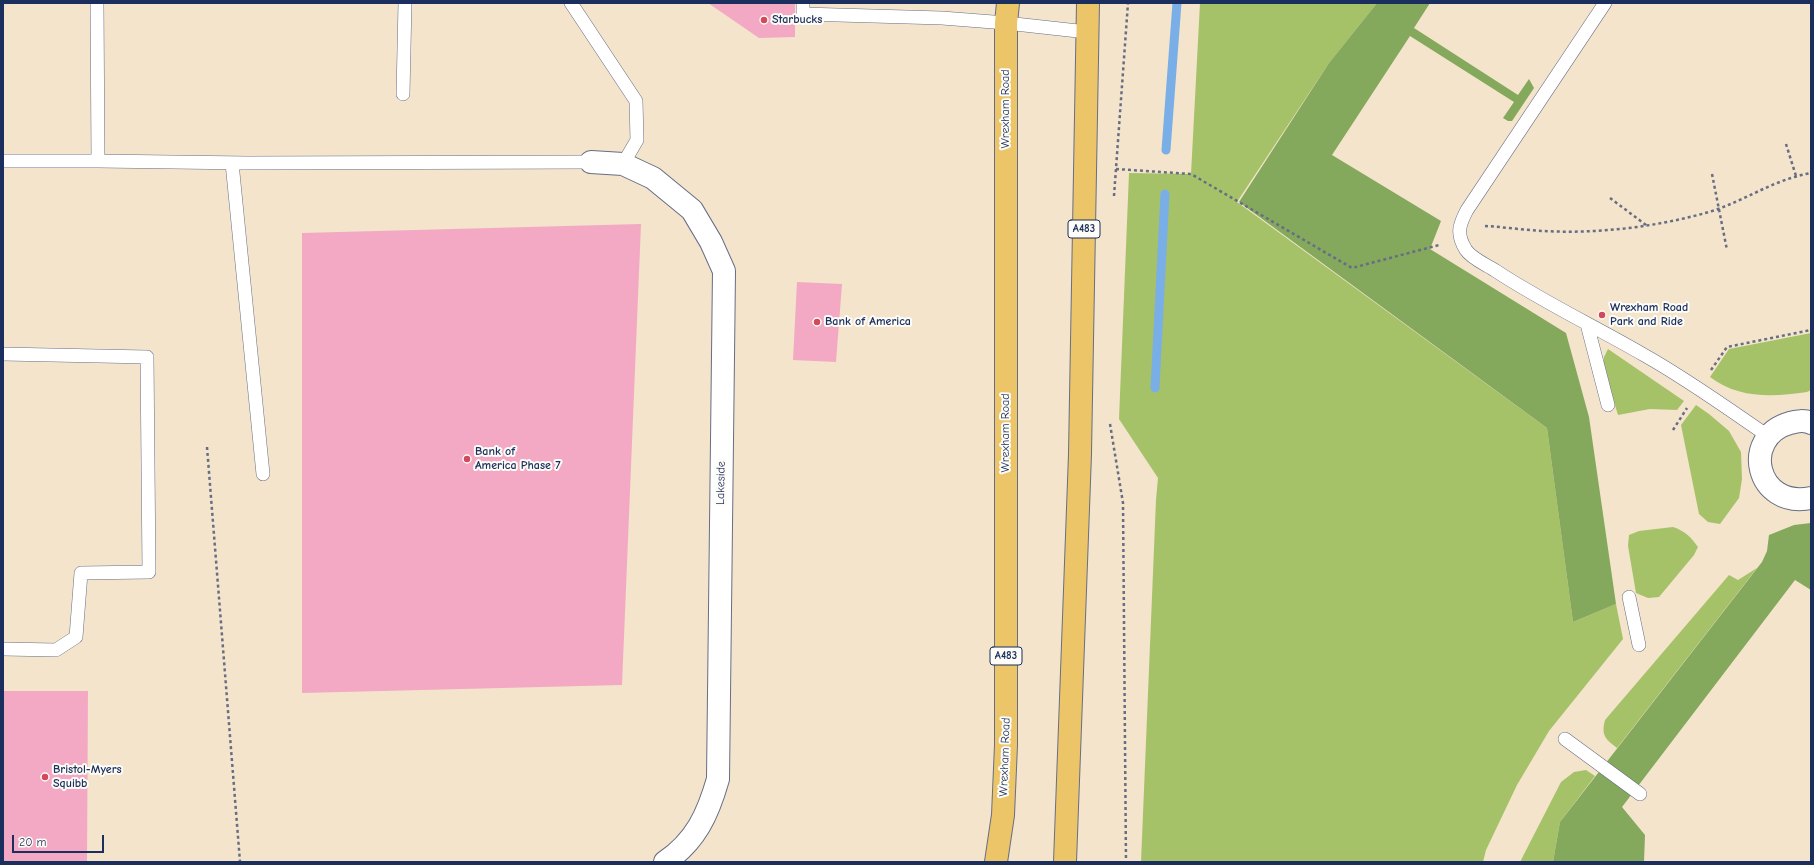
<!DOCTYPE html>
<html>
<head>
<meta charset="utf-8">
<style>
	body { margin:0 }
	#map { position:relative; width:1814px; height:865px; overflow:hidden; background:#f3e4cb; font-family:"Comic Neue",sans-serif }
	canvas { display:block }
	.frame { position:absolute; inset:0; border:4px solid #1b2f5e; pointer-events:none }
	.scale { position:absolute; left:12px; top:835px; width:92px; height:18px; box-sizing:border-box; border:2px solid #1b2f5e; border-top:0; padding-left:5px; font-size:12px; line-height:14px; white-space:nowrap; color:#1b2f5e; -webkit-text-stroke:3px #fdfcf7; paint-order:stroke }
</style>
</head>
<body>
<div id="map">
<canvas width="1814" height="865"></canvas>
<div class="frame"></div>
<div class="scale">20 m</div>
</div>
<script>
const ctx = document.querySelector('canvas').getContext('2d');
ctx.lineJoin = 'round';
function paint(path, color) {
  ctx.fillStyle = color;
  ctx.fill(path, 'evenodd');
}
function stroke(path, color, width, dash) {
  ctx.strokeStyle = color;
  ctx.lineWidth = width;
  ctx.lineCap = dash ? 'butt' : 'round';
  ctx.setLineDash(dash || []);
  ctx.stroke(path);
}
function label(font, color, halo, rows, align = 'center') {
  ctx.font = font + ' "Comic Neue",sans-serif';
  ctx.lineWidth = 4;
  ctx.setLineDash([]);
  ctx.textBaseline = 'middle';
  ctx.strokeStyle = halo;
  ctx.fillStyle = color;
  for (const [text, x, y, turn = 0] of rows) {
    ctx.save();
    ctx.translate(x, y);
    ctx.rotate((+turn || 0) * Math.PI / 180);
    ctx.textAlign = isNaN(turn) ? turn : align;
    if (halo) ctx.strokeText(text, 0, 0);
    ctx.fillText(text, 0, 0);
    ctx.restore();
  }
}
const green = new Path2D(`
	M 1200,3 L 1377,3 L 1329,63 L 1237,202 L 1547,428 L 1573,622 L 1616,604 L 1623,639 L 1549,731 L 1517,785 L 1486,850 L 1483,862 L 1141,862 L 1156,500 L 1158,478 L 1119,419 L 1129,173 L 1191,174 Z
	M 1811,333 L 1811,390 L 1807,392 C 1773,397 1739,399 1710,377 L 1729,349 Z
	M 1608,349 L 1684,401 L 1677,410 L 1650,409 L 1618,415 L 1603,366 L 1604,357 Z
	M 1696,405 L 1709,414 L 1729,431 L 1741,452 L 1742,479 L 1739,498 L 1720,524 L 1708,522 L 1699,514 L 1681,425 Z
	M 1673,527 C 1685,531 1691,537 1698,547 L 1694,555 L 1659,597 L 1648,598 L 1636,593 L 1628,546 L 1629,535 L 1639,531 Z
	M 1757,568 L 1617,748 C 1605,739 1601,735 1605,720 L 1729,575 L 1738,580 Z
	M 1586,770 L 1595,776 L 1560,822 L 1553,862 L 1520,862 L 1561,782 L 1574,772 Z`);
const forest = new Path2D(`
	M 1377,3 L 1430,3 L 1414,28 L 1518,95 L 1529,79 L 1534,88 L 1512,121 L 1508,121 L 1503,118 L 1514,102 L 1410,36 L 1332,155 L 1441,221 L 1430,249 L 1566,333 L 1589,417 L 1616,604 L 1573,622 L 1547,428 L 1239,202 L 1329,63 Z
	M 1811,523 L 1811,590 L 1795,580 L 1622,807 L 1645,835 L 1644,862 L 1553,862 L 1560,822 L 1762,562 L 1767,551 L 1769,535 L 1794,525 Z`);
const stream = new Path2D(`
	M 1166,150 L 1177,3
	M 1155,388 L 1165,194`);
const building = new Path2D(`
	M 708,3 L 795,3 L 795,37 L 759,38 Z
	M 641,224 L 622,685 L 302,693 L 302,233 Z
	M 797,282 L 842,284 L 836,362 L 793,360 Z
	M 3,691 L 88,691 L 87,862 L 3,862 Z`);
const path = new Path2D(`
	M 1786,144 L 1796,176
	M 1116,169 L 1191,174 L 1352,268 L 1439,245
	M 1712,174 L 1727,250
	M 1114,196 L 1128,3
	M 1610,198 L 1646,225
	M 1485,226 C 1504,227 1524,230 1543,231 C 1598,234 1656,227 1709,212 C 1745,201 1772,180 1811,173
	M 1711,370 L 1727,347 L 1811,330
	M 1110,424 L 1123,503 L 1126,862
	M 1673,430 L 1687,408
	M 207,447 L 240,862`);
const service = new Path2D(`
	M 97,3 L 98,161
	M 571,3 L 636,101 L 637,140 L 623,164
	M 803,3 L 803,14 L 942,18 L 1006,23 L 1087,32
	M 1605,3 L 1467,210 C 1459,225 1456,234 1466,250 C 1472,259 1487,265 1496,271 C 1543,302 1594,326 1644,355 C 1687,379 1727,408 1768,436
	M 403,94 L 405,3
	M 3,161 L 98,161 L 247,163 L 591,162
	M 232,163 L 263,474
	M 1587,324 L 1608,405
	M 3,354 L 147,357 L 149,572 L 81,573 L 76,637 L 56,650 L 3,649
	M 1629,597 L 1639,645
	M 1565,739 L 1640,794`);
const minor = new Path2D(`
	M 591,162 L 623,164 L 653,178 L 692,210 L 711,242 L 724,271 L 718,779 C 708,814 696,841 665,862
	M 1811,423 C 1805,420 1796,421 1790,423 C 1740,437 1756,509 1811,498`);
const trunk = new Path2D(`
	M 996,862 L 1003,815 L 1006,745 L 1006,23 L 1008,3
	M 1065,862 L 1080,454 L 1088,3`);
const markers = [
	[764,20,4,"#d1495b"],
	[1602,315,4,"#d1495b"],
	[817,322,4,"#d1495b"],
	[467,459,4,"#d1495b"],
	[45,777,4,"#d1495b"]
];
const shields = [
	[1084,229,32],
	[1006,656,32]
];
const shieldNames = [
	["A483",1084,229],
	["A483",1006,656]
];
const poiNames = [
	["Starbucks",772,20],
	["Wrexham Road",1610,308],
	["Park and Ride",1610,322],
	["Bank of America",825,322],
	["Bank of",475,452],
	["America Phase 7",475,466],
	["Bristol-Myers",53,770],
	["Squibb",53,784]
];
const streetNames = [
	["Wrexham Road",1006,109,-90],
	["Wrexham Road",1006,433,-90],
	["Lakeside",721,483,-89],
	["Wrexham Road",1005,757,-88]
];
paint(green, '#a6c268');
paint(forest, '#84a85c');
stroke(stream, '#7aaee7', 9);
paint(building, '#f3a9c3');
stroke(service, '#676e84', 14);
stroke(minor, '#676e84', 24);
stroke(trunk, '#676e84', 24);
stroke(path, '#676e84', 2.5, [3, 3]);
stroke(service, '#fff', 13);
stroke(minor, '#fff', 22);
stroke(trunk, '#ecc569', 22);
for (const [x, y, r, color] of markers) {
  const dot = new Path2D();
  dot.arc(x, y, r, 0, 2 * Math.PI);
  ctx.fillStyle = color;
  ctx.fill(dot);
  stroke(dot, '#fdfcf7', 1.5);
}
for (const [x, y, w] of shields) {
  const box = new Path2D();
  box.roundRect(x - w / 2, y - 9, w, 18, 3);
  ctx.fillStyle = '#fdfcf7';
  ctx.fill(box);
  stroke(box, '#1b2f5e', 1);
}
label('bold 11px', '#1b2f5e', null, shieldNames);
label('bold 12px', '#1b2f5e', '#fdfcf7', poiNames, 'left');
label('12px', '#1b2f5e', '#fdfcf7', streetNames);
</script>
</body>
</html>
